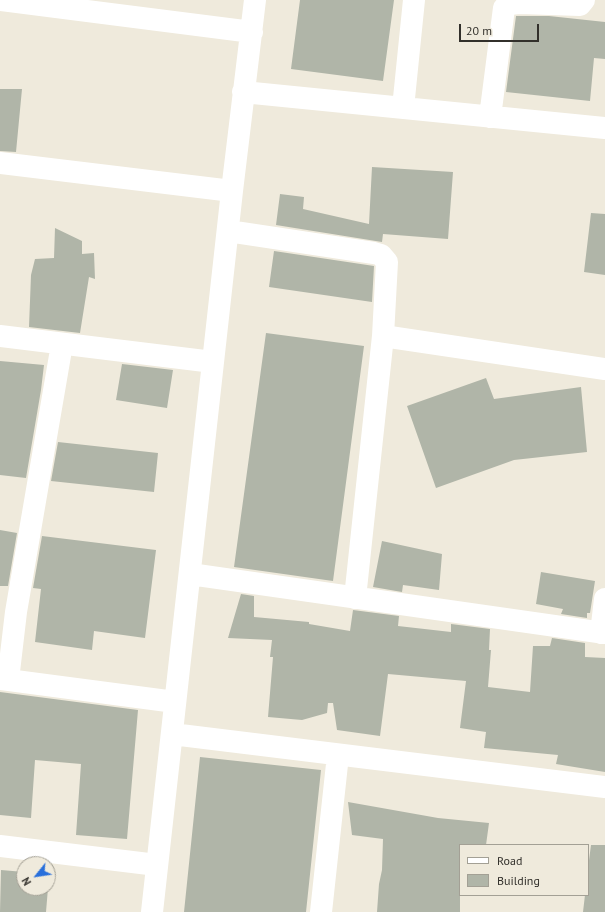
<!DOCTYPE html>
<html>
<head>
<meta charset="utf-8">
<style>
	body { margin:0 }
	#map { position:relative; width:605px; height:912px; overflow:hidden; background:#efeadc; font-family:"PT Sans",sans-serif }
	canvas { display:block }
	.legend { position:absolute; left:459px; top:844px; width:130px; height:52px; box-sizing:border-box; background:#efeadc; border:1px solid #a3a095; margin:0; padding:5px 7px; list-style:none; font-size:12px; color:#32302b }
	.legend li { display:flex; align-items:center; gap:8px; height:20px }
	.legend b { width:20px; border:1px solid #a3a095 }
	.north { position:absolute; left:16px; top:856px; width:40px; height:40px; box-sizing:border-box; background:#efeadc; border:1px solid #a3a095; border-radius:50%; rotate:240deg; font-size:11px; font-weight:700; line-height:16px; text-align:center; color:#32302b }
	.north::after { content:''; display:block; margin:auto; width:14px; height:18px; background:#286fdb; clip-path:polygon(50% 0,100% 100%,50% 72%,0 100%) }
	.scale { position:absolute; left:459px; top:24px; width:80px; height:18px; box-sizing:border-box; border:2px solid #32302b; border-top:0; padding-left:5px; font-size:12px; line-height:14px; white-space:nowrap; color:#32302b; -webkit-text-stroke:3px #efeadc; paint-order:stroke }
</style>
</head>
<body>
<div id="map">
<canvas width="605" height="912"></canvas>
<ul class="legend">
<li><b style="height:5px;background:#fff"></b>Road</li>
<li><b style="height:11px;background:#b0b5a8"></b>Building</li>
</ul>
<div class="north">N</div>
<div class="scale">20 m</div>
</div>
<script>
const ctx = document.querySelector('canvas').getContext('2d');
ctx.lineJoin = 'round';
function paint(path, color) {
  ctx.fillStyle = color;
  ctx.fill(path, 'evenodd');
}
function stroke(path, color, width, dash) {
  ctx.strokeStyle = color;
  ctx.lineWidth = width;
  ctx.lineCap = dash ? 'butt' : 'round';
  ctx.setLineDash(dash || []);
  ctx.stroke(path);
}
const building = new Path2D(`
	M 300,0 L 394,0 L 383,81 L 291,69 Z
	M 516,16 L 549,16 L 605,22 L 605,59 L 594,58 L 590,101 L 506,92 Z
	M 0,89 L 22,89 L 16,152 L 0,151 Z
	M 372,167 L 453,172 L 448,239 L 383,234 L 382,242 L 276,225 L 280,194 L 304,197 L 303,209 L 369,224 Z
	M 591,213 L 605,214 L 605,275 L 584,272 Z
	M 55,228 L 82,241 L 82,254 L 94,253 L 95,279 L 89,277 L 80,333 L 29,327 L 31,275 L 35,259 L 54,258 Z
	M 274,251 L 374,266 L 372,302 L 269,287 Z
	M 266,333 L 364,346 L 333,581 L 234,567 Z
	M 0,361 L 44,365 L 41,390 L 26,478 L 0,475 Z
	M 122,364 L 173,370 L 167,408 L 116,400 Z
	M 486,378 L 494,399 L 581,387 L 587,452 L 514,460 L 436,488 L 407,406 Z
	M 58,442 L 158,453 L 154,492 L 51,481 Z
	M 0,530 L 17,533 L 8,586 L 0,586 Z
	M 42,536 L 156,550 L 145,638 L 94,631 L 92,650 L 35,642 L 41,589 L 33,588 Z
	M 382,541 L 442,554 L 439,590 L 403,585 L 402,592 L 373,587 Z
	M 541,572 L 595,581 L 590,613 L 587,613 L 587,618 L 561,614 L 563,609 L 536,604 Z
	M 241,594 L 254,596 L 254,617 L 309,622 L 309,624 L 350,631 L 353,610 L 399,616 L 398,626 L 451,632 L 451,624 L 490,629 L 489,650 L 491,650 L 488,687 L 530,692 L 533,646 L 550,646 L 552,638 L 585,643 L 585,657 L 605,658 L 605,772 L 556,764 L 558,755 L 484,748 L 486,732 L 460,728 L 466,681 L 388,674 L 380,736 L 337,730 L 333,703 L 328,703 L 327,713 L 302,720 L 268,717 L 273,657 L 270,657 L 272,640 L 228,638 Z
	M 0,692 L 138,710 L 127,839 L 76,835 L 81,764 L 35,760 L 31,818 L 0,815 Z
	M 200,757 L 321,770 L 306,912 L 184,912 Z
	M 348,802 L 438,818 L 489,823 L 486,845 L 460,845 L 460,912 L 377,912 L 379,884 L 382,870 L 383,839 L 352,835 Z
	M 591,845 L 605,845 L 605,912 L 583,912 L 585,895 L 588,895 L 588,868 Z
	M 1,870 L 24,872 L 24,888 L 48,888 L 46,912 L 0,912 Z`);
const street = new Path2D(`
	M 1,0 L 252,32
	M 243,92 L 605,128
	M 403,108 L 414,0
	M 490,117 L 504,8 L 510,4 L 519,3 L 580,5 L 584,0
	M 0,163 L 232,191
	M 228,231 L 374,253 L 381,255 L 387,262 L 383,336 L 355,598
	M 0,336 L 213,362
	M 383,336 L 605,369
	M 190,574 L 605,633
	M 601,633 L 605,599
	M 0,679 L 175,702
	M 8,680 L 16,612 L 62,344
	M 172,734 L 605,787
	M 0,846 L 157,865
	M 152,912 L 232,191 L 255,0
	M 321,912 L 338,755`);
paint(building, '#b0b5a8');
stroke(street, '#fff', 22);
</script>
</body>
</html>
